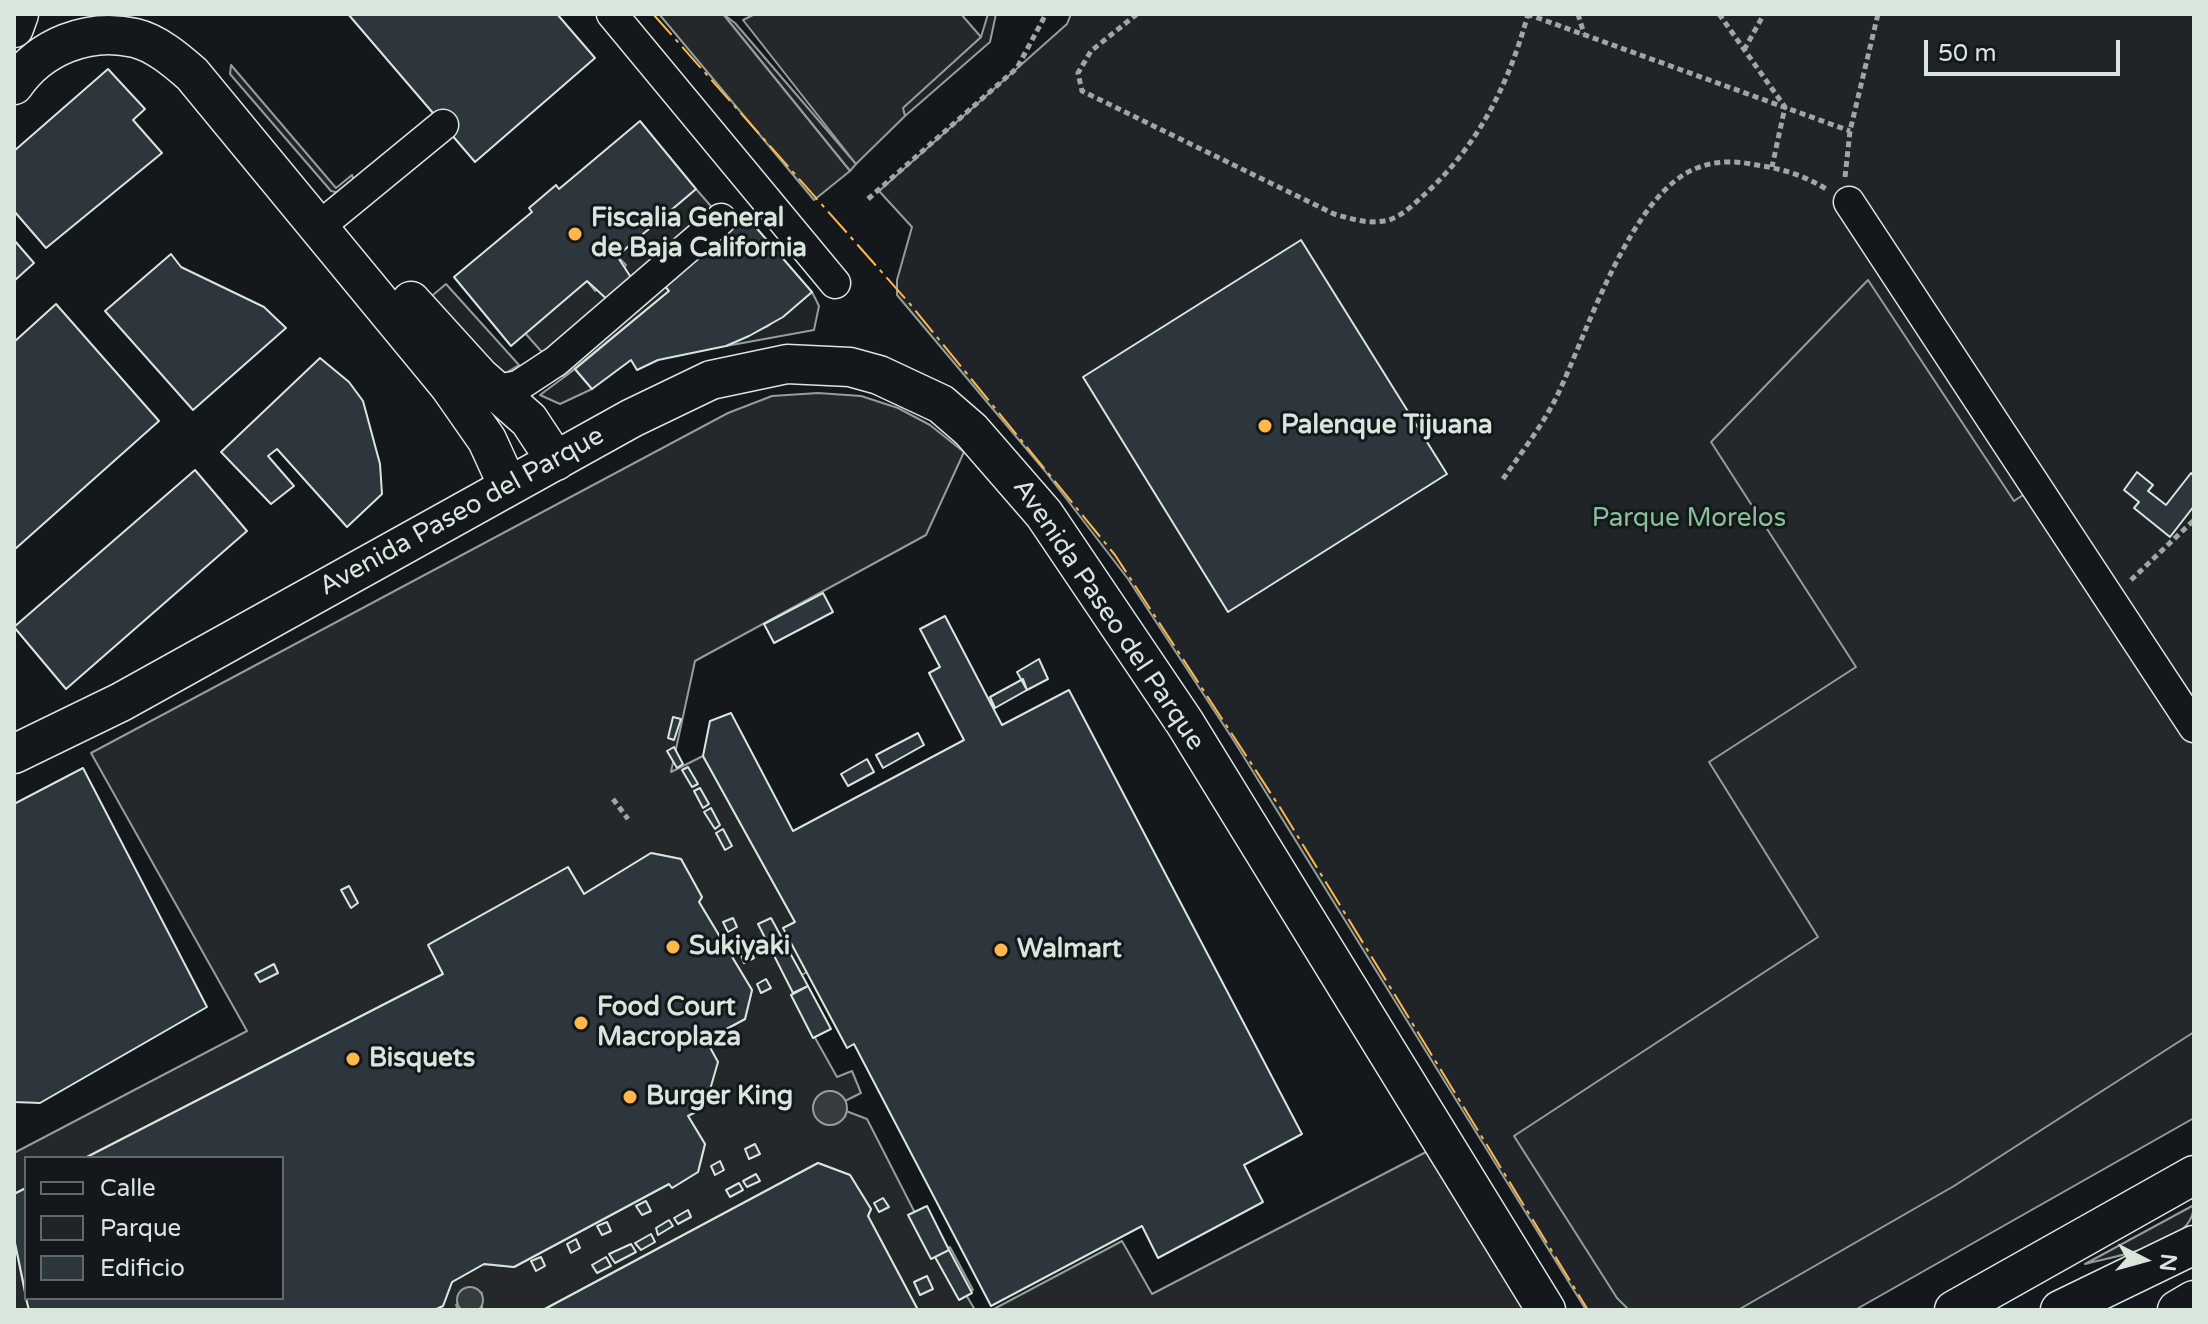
<!DOCTYPE html>
<html>
<head>
<meta charset="utf-8">
<style>
	body { margin:0 }
	#map { position:relative; width:2208px; height:1324px; overflow:hidden; background:#14181c; font-family:"Varela Round",sans-serif }
	canvas { display:block }
	.frame { position:absolute; inset:0; border:16px solid #d8e6dc; pointer-events:none }
	.legend { position:absolute; left:24px; top:1156px; width:260px; height:144px; box-sizing:border-box; background:#14181c; border:2px solid #626a69; margin:0; padding:10px 14px; list-style:none; font-size:24px; color:#d8e6dc }
	.legend li { display:flex; align-items:center; gap:16px; height:40px }
	.legend b { width:40px; border:2px solid #626a69 }
	.north { position:absolute; left:2104px; top:1220px; width:80px; height:80px; -webkit-text-stroke:6px #14181c; paint-order:stroke; rotate:96deg; font-size:22px; font-weight:700; line-height:32px; text-align:center; color:#d8e6dc }
	.north::after { content:''; display:block; margin:auto; width:28px; height:36px; background:#d8e6dc; clip-path:polygon(50% 0,100% 100%,50% 72%,0 100%) }
	.scale { position:absolute; left:1924px; top:40px; width:196px; height:36px; box-sizing:border-box; border:4px solid #d8e6dc; border-top:0; padding-left:10px; font-size:24px; line-height:28px; white-space:nowrap; color:#d8e6dc; -webkit-text-stroke:6px #14181c; paint-order:stroke }
</style>
</head>
<body>
<div id="map">
<canvas width="2208" height="1324"></canvas>
<div class="frame"></div>
<ul class="legend">
<li><b style="height:10px;background:#14181c"></b>Calle</li>
<li><b style="height:22px;background:#202428"></b>Parque</li>
<li><b style="height:22px;background:#2c363c"></b>Edificio</li>
</ul>
<div class="north">N</div>
<div class="scale">50 m</div>
</div>
<script>
const ctx = document.querySelector('canvas').getContext('2d');
ctx.lineJoin = 'round';
function paint(path, color) {
  ctx.fillStyle = color;
  ctx.fill(path, 'evenodd');
}
function stroke(path, color, width, dash) {
  ctx.strokeStyle = color;
  ctx.lineWidth = width;
  ctx.lineCap = dash ? 'butt' : 'round';
  ctx.setLineDash(dash || []);
  ctx.stroke(path);
}
function label(font, color, halo, rows, align = 'center') {
  ctx.font = font + ' "Varela Round",sans-serif';
  ctx.lineWidth = 6;
  ctx.setLineDash([]);
  ctx.textBaseline = 'middle';
  ctx.strokeStyle = halo;
  ctx.fillStyle = color;
  for (const [text, x, y, turn = 0] of rows) {
    ctx.save();
    ctx.translate(x, y);
    ctx.rotate((+turn || 0) * Math.PI / 180);
    ctx.textAlign = isNaN(turn) ? turn : align;
    if (halo) ctx.strokeText(text, 0, 0);
    ctx.fillText(text, 0, 0);
    ctx.restore();
  }
}
const green = new Path2D(`
	M 723,14 L 735,23 L 856,164 L 850,171 Z
	M 988,14 L 996,14 L 990,42 L 905,116 L 902,108 L 981,37 Z
	M 1071,14 L 2194,14 L 2194,1118 L 1855,1310 L 1586,1310 L 1234,741 L 1128,579 L 1045,471 L 897,295 L 897,280 L 912,227 L 879,191 L 1067,24 Z
	M 231,65 L 336,188 L 352,175 L 354,181 L 340,193 L 331,191 L 230,74 Z
	M 446,284 L 519,365 L 499,377 L 427,300 Z
	M 812,292 L 819,306 L 814,330 L 726,346 L 768,326 Z
	M 575,369 L 592,389 L 560,404 L 540,395 Z
	M 2194,1205 C 2194,1246 2117,1255 2085,1264 Z`);
const parking = new Path2D(`
	M 659,14 L 723,14 L 850,171 L 814,200 Z
	M 755,14 L 961,14 L 981,37 L 903,108 L 905,116 L 856,164 L 743,20 Z
	M 696,189 L 730,228 L 664,285 L 669,291 L 564,377 L 525,333 L 587,281 L 595,291 L 623,269 L 626,265 L 617,256 Z
	M 1868,280 L 2014,501 L 2047,479 L 2194,699 L 2194,1032 L 1954,1186 L 1738,1310 L 1629,1310 L 1617,1298 L 1514,1136 L 1818,937 L 1709,762 L 1856,667 L 1711,442 Z
	M 818,393 L 861,396 L 898,408 L 930,425 L 964,452 L 926,535 L 695,661 L 671,772 L 703,756 L 795,922 L 784,928 L 807,972 L 800,976 L 804,987 L 791,995 L 837,1077 L 852,1071 L 861,1093 L 845,1101 L 832,1091 L 818,1096 L 813,1106 L 845,1117 L 846,1111 L 867,1119 L 936,1254 L 950,1247 L 973,1290 L 965,1293 L 975,1310 L 918,1310 L 868,1216 L 871,1209 L 850,1175 L 818,1163 L 543,1310 L 482,1310 L 482,1293 L 473,1288 L 456,1305 L 458,1310 L 434,1310 L 443,1306 L 452,1282 L 484,1264 L 514,1267 L 669,1184 L 672,1188 L 698,1172 L 705,1144 L 688,1116 L 706,1040 L 745,1019 L 752,990 L 699,902 L 702,897 L 681,859 L 651,853 L 584,894 L 568,867 L 429,944 L 443,974 L 85,1158 L 26,1158 L 26,1188 L 14,1194 L 14,1153 L 247,1031 L 91,753 L 728,413 L 772,396 Z
	M 1426,1152 L 1524,1310 L 992,1310 L 1122,1241 L 1152,1294 Z
	M 14,1238 L 26,1298 L 29,1310 L 14,1310 Z`);
const water = new Path2D(`
	M813 1108a17 17 0 1 1 34 0a17 17 0 1 1-34 0Z
	M457 1300a13 13 0 1 1 26 0a13 13 0 1 1-26 0Z`);
const building = new Path2D(`
	M 348,14 L 557,14 L 595,58 L 475,162 Z
	M 108,69 L 145,109 L 133,120 L 162,153 L 46,248 L 14,211 L 14,151 Z
	M 640,121 L 696,189 L 617,256 L 634,282 L 610,302 L 587,281 L 511,346 L 454,277 L 532,212 L 529,208 L 556,185 L 559,189 Z
	M 746,216 L 812,292 L 783,317 L 749,336 L 726,346 L 658,360 L 637,370 L 631,360 L 592,389 L 575,369 L 669,291 L 664,285 Z
	M 14,240 L 34,263 L 14,281 Z
	M 1301,240 L 1447,474 L 1228,612 L 1083,377 Z
	M 171,254 L 181,267 L 264,307 L 286,328 L 193,410 L 105,311 Z
	M 56,304 L 159,421 L 14,550 L 14,342 Z
	M 320,358 L 349,382 L 363,401 L 380,464 L 382,494 L 347,527 L 277,449 L 268,456 L 294,486 L 271,504 L 221,452 Z
	M 195,470 L 247,531 L 66,689 L 14,627 Z
	M 2137,472 L 2153,485 L 2148,491 L 2166,505 L 2191,473 L 2194,476 L 2194,506 L 2170,537 L 2134,508 L 2139,502 L 2124,490 Z
	M 823,593 L 833,612 L 774,643 L 764,624 Z
	M 945,616 L 1002,725 L 1069,690 L 1302,1134 L 1244,1165 L 1263,1202 L 1158,1258 L 1142,1226 L 991,1306 L 854,1044 L 847,1048 L 783,928 L 795,922 L 703,756 L 710,721 L 731,713 L 793,831 L 964,740 L 929,673 L 940,667 L 920,629 Z
	M 1039,659 L 1048,679 L 1027,690 L 1017,672 Z
	M 1023,679 L 1027,690 L 995,708 L 990,697 Z
	M 673,717 L 681,719 L 674,740 L 668,738 Z
	M 918,733 L 924,745 L 883,768 L 876,755 Z
	M 674,747 L 683,764 L 677,768 L 667,751 Z
	M 867,759 L 874,772 L 848,786 L 841,774 Z
	M 688,767 L 698,784 L 692,787 L 682,770 Z
	M 83,768 L 207,1007 L 40,1103 L 14,1102 L 14,804 Z
	M 700,788 L 709,804 L 703,808 L 694,791 Z
	M 711,808 L 720,825 L 715,829 L 704,812 Z
	M 723,829 L 732,846 L 725,850 L 716,833 Z
	M 651,853 L 681,859 L 702,897 L 699,902 L 752,990 L 745,1019 L 706,1040 L 718,1062 L 705,1107 L 688,1116 L 705,1144 L 698,1172 L 672,1188 L 669,1184 L 514,1267 L 484,1264 L 452,1282 L 443,1306 L 434,1310 L 29,1310 L 26,1298 L 282,1298 L 282,1158 L 85,1158 L 443,974 L 428,945 L 568,867 L 584,894 Z
	M 349,886 L 358,903 L 351,908 L 341,890 Z
	M 733,918 L 737,927 L 728,932 L 723,922 Z
	M 771,918 L 808,986 L 793,993 L 758,924 Z
	M 749,949 L 754,958 L 744,963 L 740,953 Z
	M 274,964 L 278,973 L 260,982 L 255,974 Z
	M 766,979 L 771,988 L 761,993 L 757,984 Z
	M 808,986 L 831,1029 L 813,1038 L 791,995 Z
	M 755,1144 L 760,1154 L 749,1159 L 745,1149 Z
	M 720,1161 L 724,1170 L 715,1175 L 711,1166 Z
	M 818,1163 L 850,1175 L 871,1209 L 868,1216 L 918,1310 L 543,1310 Z
	M 756,1174 L 760,1181 L 747,1187 L 743,1181 Z
	M 739,1183 L 743,1190 L 730,1197 L 726,1190 Z
	M 26,1188 L 26,1296 L 14,1238 L 14,1194 Z
	M 883,1198 L 889,1207 L 879,1212 L 874,1203 Z
	M 646,1201 L 651,1211 L 642,1215 L 636,1206 Z
	M 927,1206 L 949,1250 L 931,1259 L 908,1215 Z
	M 688,1210 L 691,1217 L 678,1224 L 674,1218 Z
	M 669,1220 L 673,1226 L 658,1235 L 656,1228 Z
	M 607,1222 L 611,1231 L 602,1235 L 597,1226 Z
	M 651,1234 L 655,1242 L 641,1250 L 635,1243 Z
	M 576,1239 L 580,1248 L 571,1253 L 567,1244 Z
	M 631,1244 L 636,1252 L 615,1263 L 609,1254 Z
	M 949,1250 L 972,1293 L 959,1300 L 935,1257 Z
	M 541,1257 L 545,1266 L 536,1271 L 531,1261 Z
	M 606,1257 L 611,1266 L 597,1273 L 592,1265 Z
	M 927,1276 L 933,1289 L 920,1295 L 914,1282 Z`);
const path = new Path2D(`
	M 1137,14 L 1091,51 L 1078,73 L 1082,91 L 1334,214 C 1352,219 1369,225 1389,220 C 1402,216 1414,204 1424,195 C 1478,146 1509,84 1528,14
	M 1527,14 L 1850,131
	M 1578,14 L 1584,34
	M 1719,14 L 1785,107 L 1772,167
	M 1744,50 L 1764,14
	M 1845,177 L 1850,131 L 1878,14
	M 868,199 L 1017,68 L 1046,14
	M 1503,479 C 1521,453 1542,426 1556,398 C 1586,337 1630,193 1697,168 C 1716,160 1738,161 1757,165 C 1782,169 1804,175 1826,189
	M 2131,580 L 2194,520
	M 613,799 L 628,819`);
const minor = new Path2D(`
	M 612,14 L 835,283
	M 1849,202 L 2194,727
	M 320,226 L 443,125
	M 494,391 L 518,386 L 556,361 L 721,219`);
const major = new Path2D(`
	M 14,28 L 19,14
	M 14,85 C 40,47 88,27 135,38 C 156,43 176,60 192,74 L 450,387 L 487,440 L 508,486
	M 411,301 L 480,377 L 529,420 L 556,461
	M 14,754 L 121,702 L 632,418 L 711,380 L 787,364 L 850,367 L 879,375 L 941,404 L 971,430 L 1044,514 L 1185,723 L 1546,1310
	M 1954,1310 L 2194,1175
	M 2060,1310 L 2194,1245
	M 2177,1310 L 2194,1300`);
const power = new Path2D(`
	M 653,14 L 910,304 L 1115,555 L 1281,809 L 1588,1310`);
const markers = [
	[575,234,8,"#ffb74d"],
	[1265,426,8,"#ffb74d"],
	[673,947,8,"#ffb74d"],
	[1001,950,8,"#ffb74d"],
	[581,1023,8,"#ffb74d"],
	[353,1059,8,"#ffb74d"],
	[630,1097,8,"#ffb74d"]
];
const poiNames = [
	["Fiscalia General",591,219],
	["de Baja California",591,249],
	["Palenque Tijuana",1281,426],
	["Sukiyaki",689,947],
	["Walmart",1017,950],
	["Food Court",597,1008],
	["Macroplaza",597,1038],
	["Bisquets",369,1059],
	["Burger King",646,1097]
];
const streetNames = [
	["Avenida Paseo del Parque",462,512,-29],
	["Avenida Paseo del Parque",1108,615,56]
];
const parkNames = [
	["Parque Morelos",1689,519]
];
paint(green, '#202428');
stroke(green, '#939e99', 2);
paint(parking, '#24282b');
stroke(parking, '#939e99', 2);
paint(water, '#363b3e');
stroke(water, '#939e99', 2);
paint(building, '#2c363c');
stroke(building, '#d8e6dc', 2);
stroke(minor, '#d8e6dc', 33);
stroke(major, '#d8e6dc', 41);
stroke(path, '#9da8a2', 5, [6, 4]);
stroke(minor, '#14181c', 30);
stroke(major, '#14181c', 38);
stroke(power, '#ffb74d', 2, [28, 6, 4, 6]);
for (const [x, y, r, color] of markers) {
  const dot = new Path2D();
  dot.arc(x, y, r, 0, 2 * Math.PI);
  ctx.fillStyle = color;
  ctx.fill(dot);
  stroke(dot, '#14181c', 3);
}
label('bold 26px', '#d8e6dc', '#14181c', poiNames, 'left');
label('26px', '#d8e6dc', '#14181c', streetNames);
label('26px', '#8ac095', '#14181c', parkNames);
</script>
</body>
</html>
